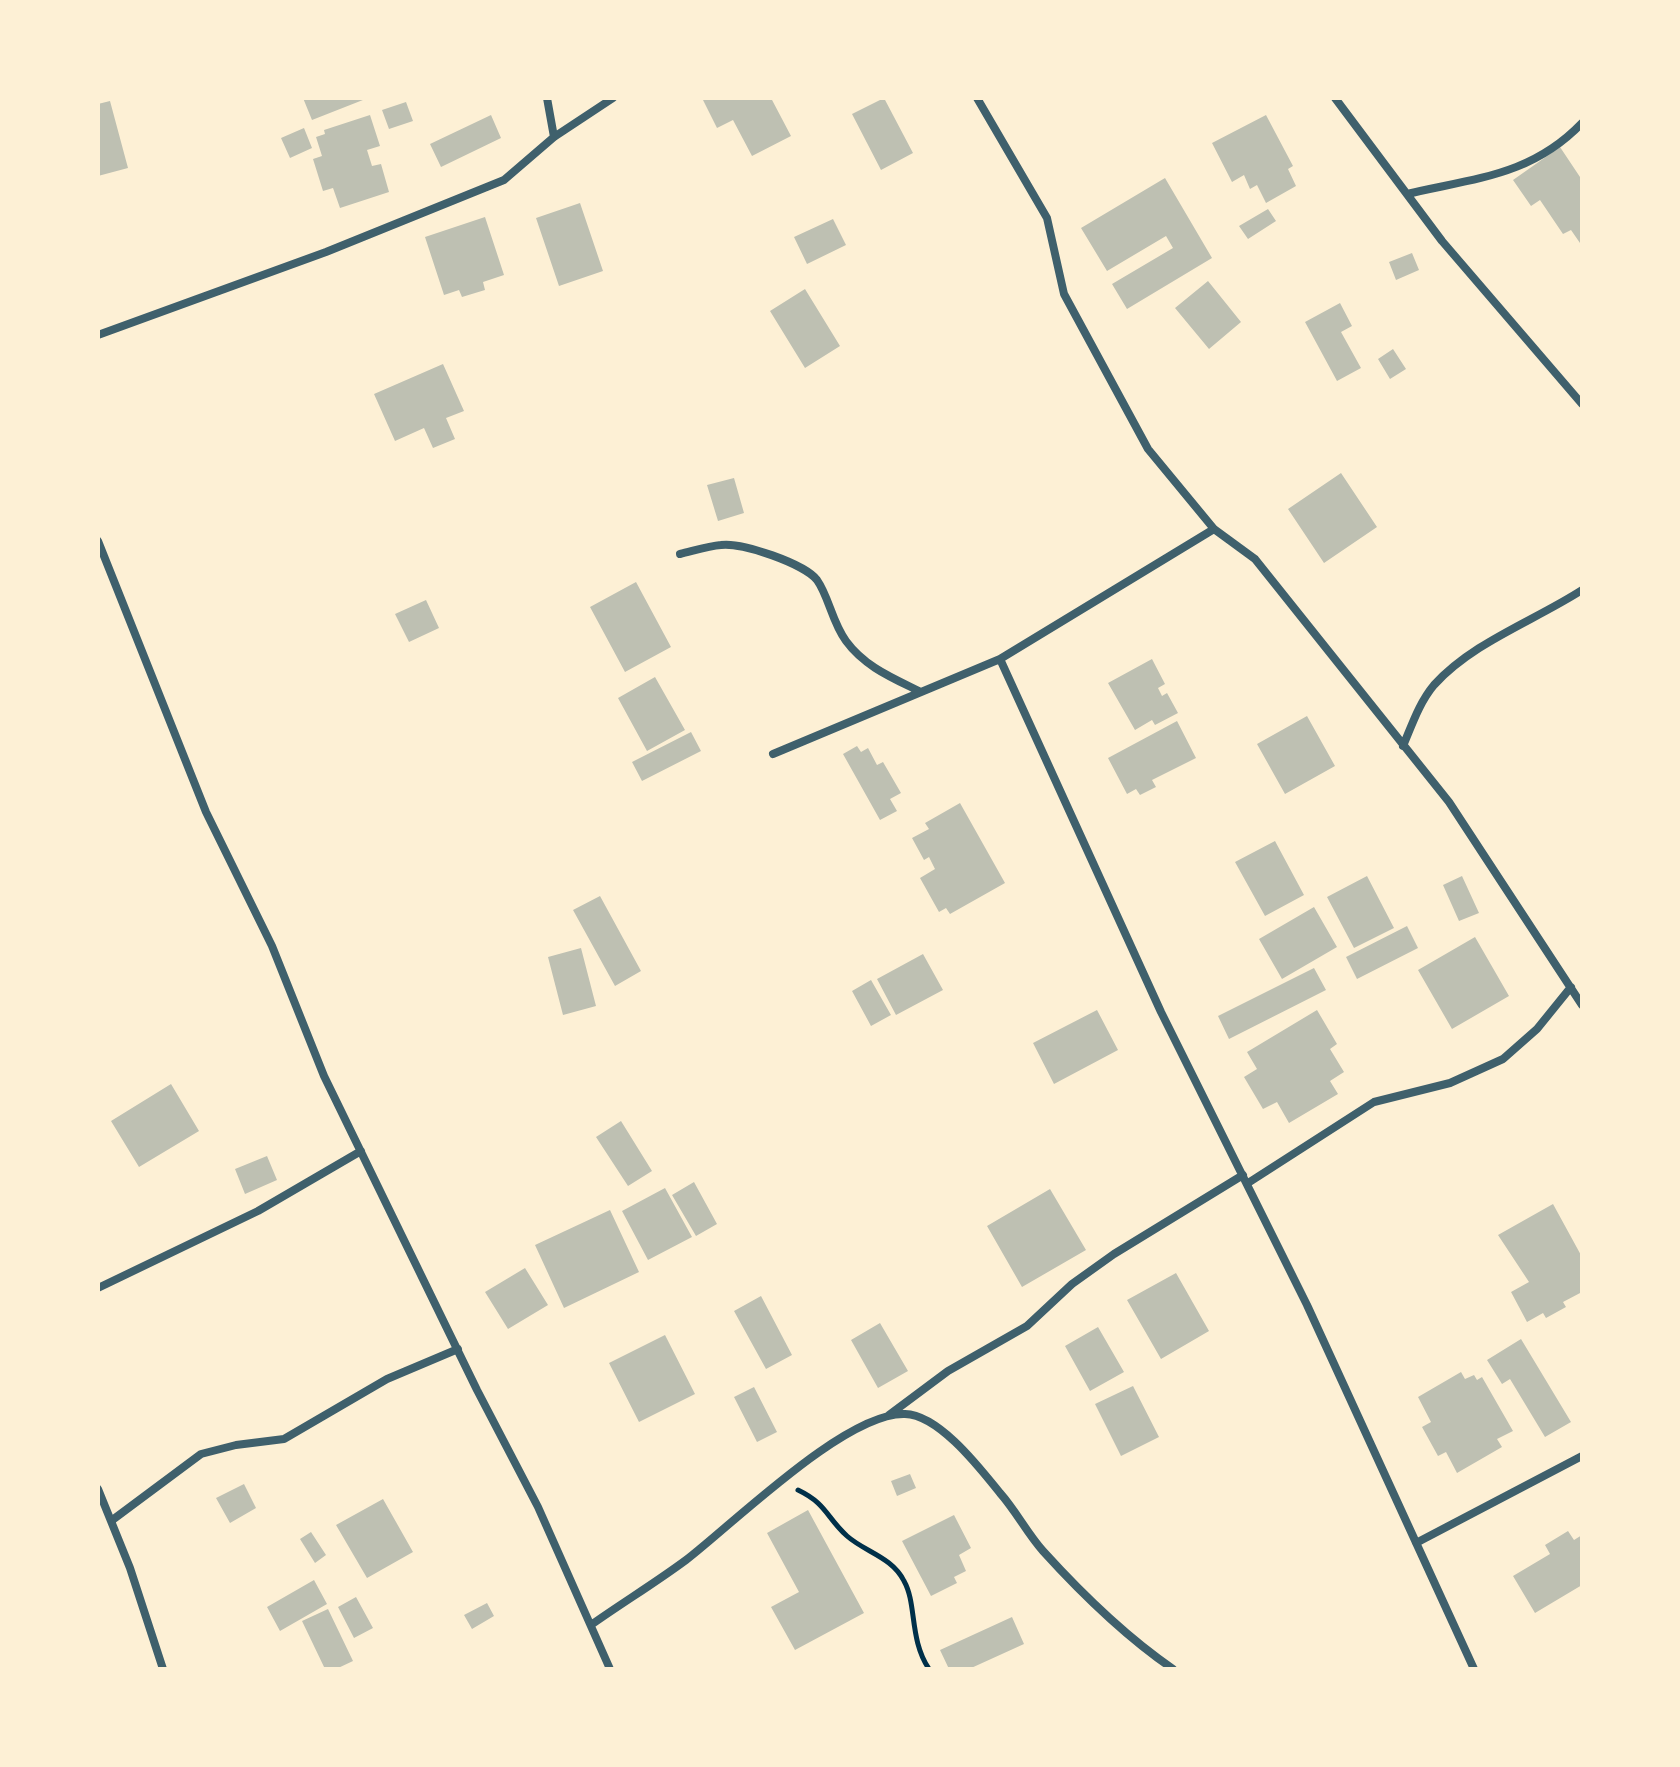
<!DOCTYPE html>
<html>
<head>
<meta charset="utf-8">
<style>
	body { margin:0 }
	#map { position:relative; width:1680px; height:1767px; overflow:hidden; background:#fdf0d5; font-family:Inter,sans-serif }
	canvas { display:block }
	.frame { position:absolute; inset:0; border:100px solid #fdf0d5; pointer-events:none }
</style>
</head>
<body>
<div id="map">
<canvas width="1680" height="1767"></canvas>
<div class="frame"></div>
</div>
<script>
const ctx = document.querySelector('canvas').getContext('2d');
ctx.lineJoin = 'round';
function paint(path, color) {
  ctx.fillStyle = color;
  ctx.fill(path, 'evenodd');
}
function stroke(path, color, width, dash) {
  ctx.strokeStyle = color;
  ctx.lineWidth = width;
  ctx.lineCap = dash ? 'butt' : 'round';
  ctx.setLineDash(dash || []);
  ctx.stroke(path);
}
const building = new Path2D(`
	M 303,98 L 368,98 L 312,120 Z
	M 702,98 L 771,98 L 791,136 L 752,156 L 733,120 L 717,128 Z
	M 884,98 L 913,153 L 881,170 L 852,114 Z
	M 110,101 L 128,168 L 98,176 L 98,104 Z
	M 406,102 L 413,121 L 389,129 L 382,110 Z
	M 370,115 L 380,146 L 367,150 L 372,166 L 381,164 L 389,192 L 340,208 L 333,188 L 323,191 L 313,159 L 322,156 L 316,137 L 325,134 L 324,130 Z
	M 491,115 L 501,138 L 441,167 L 430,144 Z
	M 1266,115 L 1293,166 L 1288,169 L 1296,186 L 1266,203 L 1257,185 L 1250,189 L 1244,175 L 1232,182 L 1212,143 Z
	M 304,128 L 312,148 L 290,158 L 281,138 Z
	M 1560,147 L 1582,180 L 1580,243 L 1571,230 L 1563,234 L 1540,200 L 1531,206 L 1513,180 Z
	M 1165,178 L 1212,258 L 1127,309 L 1112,284 L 1173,248 L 1166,236 L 1107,271 L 1081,228 Z
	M 580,203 L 603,271 L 559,286 L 536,218 Z
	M 1268,209 L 1276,221 L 1248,239 L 1239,226 Z
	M 485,217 L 504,275 L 483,282 L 485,290 L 462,297 L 459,290 L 444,295 L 425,237 Z
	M 833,219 L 846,245 L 807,264 L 794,237 Z
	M 1412,253 L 1419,270 L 1396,280 L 1389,262 Z
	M 1208,281 L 1241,322 L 1209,349 L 1175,308 Z
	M 805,289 L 840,346 L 805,368 L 770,311 Z
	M 1340,303 L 1352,326 L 1341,332 L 1361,368 L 1337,381 L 1305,322 Z
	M 1393,349 L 1406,369 L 1390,379 L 1378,359 Z
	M 443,364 L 464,411 L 446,418 L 455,439 L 433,448 L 424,428 L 395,441 L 374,394 Z
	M 1341,473 L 1377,527 L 1324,563 L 1288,509 Z
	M 734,478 L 744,513 L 718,521 L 707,485 Z
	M 636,582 L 671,647 L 625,672 L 590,607 Z
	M 426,600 L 439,628 L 409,642 L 395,614 Z
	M 1152,659 L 1165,684 L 1158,688 L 1162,696 L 1167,693 L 1178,713 L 1155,725 L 1152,720 L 1135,730 L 1108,683 Z
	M 655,677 L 685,730 L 647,751 L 618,698 Z
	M 1307,716 L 1335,766 L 1285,794 L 1257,744 Z
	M 1177,721 L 1196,758 L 1152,780 L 1156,787 L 1140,795 L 1136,789 L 1127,794 L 1108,758 Z
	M 691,732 L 701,751 L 642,781 L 632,762 Z
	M 857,746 L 861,752 L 868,748 L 877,765 L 883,762 L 901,793 L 890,799 L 897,811 L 880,820 L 843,754 Z
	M 960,803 L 1005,883 L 950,914 L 946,908 L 939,912 L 920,878 L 935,869 L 929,857 L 924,860 L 912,838 L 929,829 L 925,823 Z
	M 1275,841 L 1304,895 L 1265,916 L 1235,862 Z
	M 1367,876 L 1394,928 L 1354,948 L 1327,897 Z
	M 1462,876 L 1479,913 L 1459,921 L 1443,885 Z
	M 600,896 L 641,971 L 615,986 L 573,910 Z
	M 1314,907 L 1337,947 L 1282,979 L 1259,939 Z
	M 1407,926 L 1418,948 L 1357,979 L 1346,957 Z
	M 1475,937 L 1509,996 L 1452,1029 L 1418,970 Z
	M 581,948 L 596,1006 L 563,1015 L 548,957 Z
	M 923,954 L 943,990 L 896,1015 L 877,979 Z
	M 1314,968 L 1326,990 L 1229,1039 L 1218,1016 Z
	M 871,980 L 891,1015 L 871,1026 L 852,991 Z
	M 1097,1010 L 1118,1050 L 1054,1084 L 1033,1043 Z
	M 1317,1010 L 1337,1044 L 1330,1049 L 1344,1072 L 1330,1081 L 1338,1094 L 1289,1123 L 1277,1102 L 1263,1109 L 1244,1077 L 1257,1069 L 1247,1052 Z
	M 171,1084 L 199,1131 L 139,1167 L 111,1121 Z
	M 621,1121 L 652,1171 L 628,1186 L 596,1137 Z
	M 267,1156 L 277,1180 L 245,1194 L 235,1169 Z
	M 694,1182 L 717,1224 L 696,1236 L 672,1195 Z
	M 665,1188 L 692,1237 L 648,1260 L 622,1211 Z
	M 1050,1189 L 1086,1250 L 1022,1287 L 987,1226 Z
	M 1553,1204 L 1582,1257 L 1582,1292 L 1563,1302 L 1566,1307 L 1546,1318 L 1543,1313 L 1527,1322 L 1511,1292 L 1529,1282 L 1498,1235 Z
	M 610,1210 L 639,1272 L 564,1308 L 535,1245 Z
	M 525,1268 L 548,1305 L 508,1329 L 485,1292 Z
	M 1176,1273 L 1209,1331 L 1161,1359 L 1127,1300 Z
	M 761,1296 L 792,1355 L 766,1369 L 734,1311 Z
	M 880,1323 L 908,1371 L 878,1388 L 851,1340 Z
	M 1098,1327 L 1124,1372 L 1090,1391 L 1065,1346 Z
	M 665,1335 L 695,1394 L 639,1422 L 609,1363 Z
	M 1521,1339 L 1571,1422 L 1545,1437 L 1510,1379 L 1502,1384 L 1487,1360 Z
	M 1461,1372 L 1465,1379 L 1474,1375 L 1477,1380 L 1482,1377 L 1513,1431 L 1497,1439 L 1502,1447 L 1457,1473 L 1446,1452 L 1438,1456 L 1422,1427 L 1431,1422 L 1418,1397 Z
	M 1133,1386 L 1159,1437 L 1121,1456 L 1095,1404 Z
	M 754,1387 L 777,1432 L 757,1442 L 734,1397 Z
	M 910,1474 L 916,1488 L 897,1496 L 891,1481 Z
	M 244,1484 L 256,1508 L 230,1523 L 216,1498 Z
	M 383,1499 L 413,1552 L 367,1578 L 336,1525 Z
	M 808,1510 L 864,1613 L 795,1650 L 771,1607 L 799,1592 L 767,1533 Z
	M 954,1515 L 971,1548 L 959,1555 L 966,1571 L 954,1577 L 957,1583 L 931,1596 L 902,1541 Z
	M 1568,1531 L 1574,1540 L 1582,1535 L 1582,1585 L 1535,1613 L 1513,1576 L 1550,1554 L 1545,1545 Z
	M 311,1532 L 326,1555 L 315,1563 L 300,1539 Z
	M 314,1580 L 327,1604 L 280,1631 L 267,1607 Z
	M 356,1597 L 373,1628 L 354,1638 L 338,1607 Z
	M 487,1603 L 494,1616 L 472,1629 L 464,1615 Z
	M 328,1609 L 353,1661 L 336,1669 L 325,1669 L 302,1621 Z
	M 1012,1617 L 1024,1644 L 969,1669 L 949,1669 L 940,1650 Z`);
const path = new Path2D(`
	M 798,1490 C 827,1504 826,1517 847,1536 C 865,1552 892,1557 904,1581 C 917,1604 909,1639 929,1669`);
const minor = new Path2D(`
	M 547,98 L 554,137
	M 977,98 L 1047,218 L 1064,294 L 1148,449 L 1214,529 L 1255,559 L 1449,802 L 1582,1005
	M 1335,98 L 1442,241 L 1582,404
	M 1407,194 C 1475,178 1531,176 1582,123
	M 98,335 L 326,252 L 504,180 L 554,137 L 613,98
	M 98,541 L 206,812 L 272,946 L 324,1076 L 477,1390 L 538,1507 L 610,1669
	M 680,554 C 693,551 708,546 721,545 C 742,542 805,564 817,580 C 829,597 832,622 846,641 C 865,667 893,678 921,692
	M 1000,659 L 1161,1012 L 1307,1305 L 1474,1669
	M 1403,746 C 1412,725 1419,703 1434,685 C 1473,642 1534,621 1582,590
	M 773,754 L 1000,659 L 1214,529
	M 1248,1183 L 1374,1102 L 1450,1083 L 1503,1059 L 1537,1029 L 1571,987
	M 98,1288 L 258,1211 L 361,1151
	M 889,1415 L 948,1371 L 1027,1326 L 1072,1284 L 1114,1254 L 1243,1175
	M 98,1489 L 130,1568 L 163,1669
	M 111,1521 L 201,1454 L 236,1445 L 284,1439 L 387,1379 L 458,1349
	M 1416,1543 L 1582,1456
	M 591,1625 C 622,1603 655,1583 686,1560 C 733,1524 846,1412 905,1414 C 939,1415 979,1467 1000,1493 C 1016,1511 1027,1533 1043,1551 C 1082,1594 1125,1636 1173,1669`);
paint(building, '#bec0b2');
stroke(path, '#003049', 5);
stroke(minor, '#3f606c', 8);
</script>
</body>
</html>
